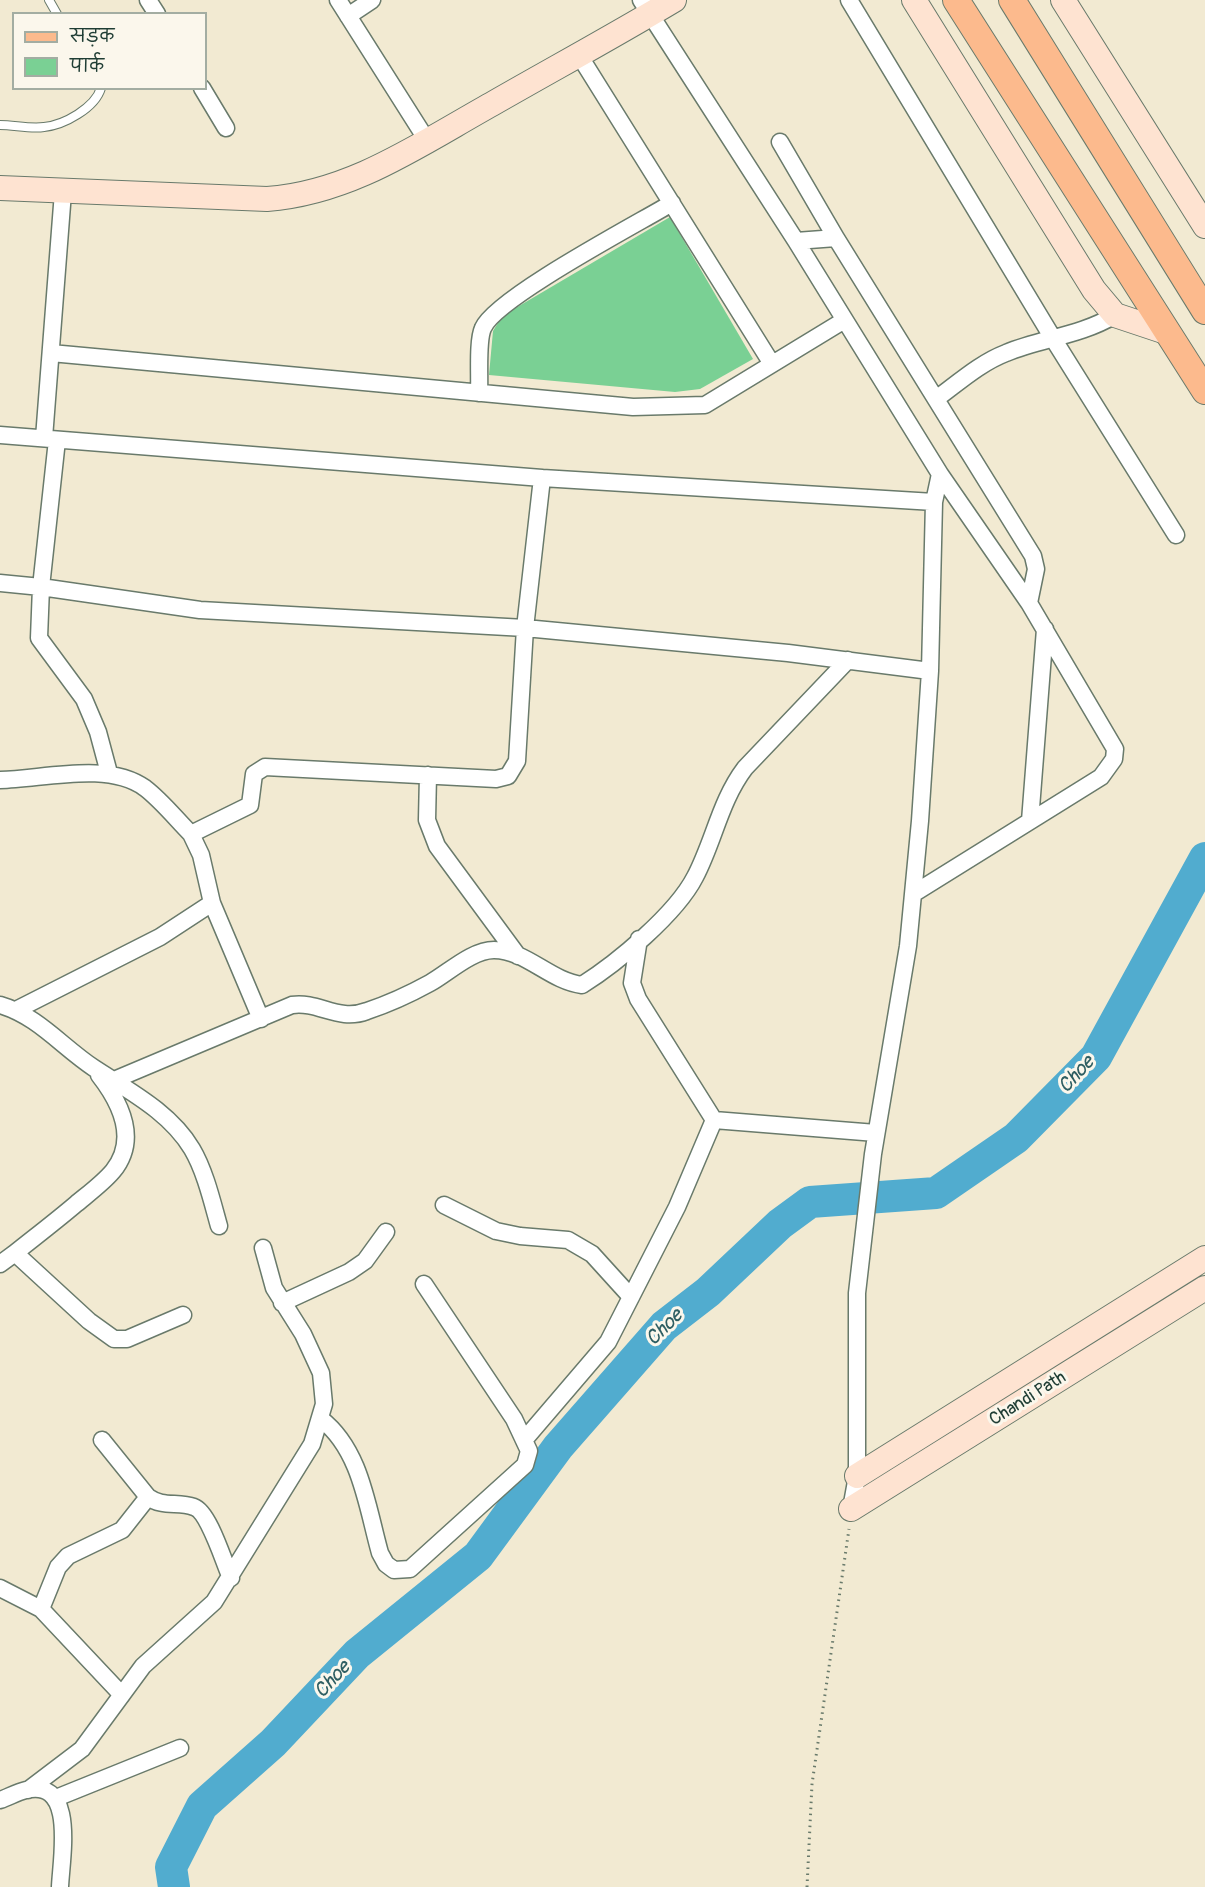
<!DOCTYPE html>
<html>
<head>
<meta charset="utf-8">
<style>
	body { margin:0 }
	#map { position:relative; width:1205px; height:1887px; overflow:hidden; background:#f2ead2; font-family:Pangolin,"Playpen Sans Deva",sans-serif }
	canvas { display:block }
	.legend { position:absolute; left:12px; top:12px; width:195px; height:78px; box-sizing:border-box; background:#fbf7ec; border:2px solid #a3ada2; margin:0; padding:8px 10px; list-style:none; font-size:18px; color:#1f3d34 }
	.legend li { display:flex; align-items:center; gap:12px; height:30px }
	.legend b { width:30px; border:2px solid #a3ada2 }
</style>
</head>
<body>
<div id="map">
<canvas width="1205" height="1887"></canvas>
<ul class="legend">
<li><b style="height:8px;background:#fcba8d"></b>सड़क</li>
<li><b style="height:16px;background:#7ad094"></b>पार्क</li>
</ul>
</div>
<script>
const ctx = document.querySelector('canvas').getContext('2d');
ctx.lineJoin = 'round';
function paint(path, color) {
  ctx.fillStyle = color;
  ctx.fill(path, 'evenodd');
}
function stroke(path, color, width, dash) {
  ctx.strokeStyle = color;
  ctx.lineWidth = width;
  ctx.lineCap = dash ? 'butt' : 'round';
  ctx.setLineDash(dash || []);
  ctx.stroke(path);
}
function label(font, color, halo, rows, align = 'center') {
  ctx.font = font + ' Pangolin,sans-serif';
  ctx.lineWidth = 6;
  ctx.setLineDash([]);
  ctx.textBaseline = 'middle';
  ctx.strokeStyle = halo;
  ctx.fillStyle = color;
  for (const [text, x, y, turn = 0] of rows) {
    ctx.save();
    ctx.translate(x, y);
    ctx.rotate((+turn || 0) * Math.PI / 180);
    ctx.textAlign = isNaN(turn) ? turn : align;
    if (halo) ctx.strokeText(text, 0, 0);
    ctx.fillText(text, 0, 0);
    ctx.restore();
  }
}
const green = new Path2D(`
	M 670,217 L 753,359 L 700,389 L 675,392 L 489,375 L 493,331 L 502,316 Z`);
const river = new Path2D(`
	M 174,1887 L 171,1867 L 202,1806 L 273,1743 L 357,1654 L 478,1556 L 558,1447 L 664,1326 L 708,1292 L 780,1224 L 810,1202 L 936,1193 L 1016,1138 L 1096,1057 L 1205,858`);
const path = new Path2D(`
	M 807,1887 L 812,1784 L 849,1529`);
const lane = new Path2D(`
	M 49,0 L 57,14
	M 0,125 C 14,125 30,129 44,127 C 64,125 95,108 101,88`);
const street = new Path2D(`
	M 148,0 L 157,14
	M 338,0 L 428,142
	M 849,0 L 1054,340 L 1176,535
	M 348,16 L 372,0
	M 579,55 L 772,364
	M 202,88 L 226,128
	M 780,142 L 836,238
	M 796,241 L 836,238 L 1033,556 L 1036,569 L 1029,603
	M 51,353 L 633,407 L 705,405 L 843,321
	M 479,393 C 480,377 477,341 483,328 C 496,298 637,224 672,203
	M 936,399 C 958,383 980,363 1006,353 C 1042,338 1080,336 1115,315
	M 0,435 L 542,478 L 934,502 L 940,474 L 796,241 L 641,0
	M 44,438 L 63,192
	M 57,440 L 41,587 L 200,610 L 525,628 L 788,653 L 930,671
	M 0,583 L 41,587 L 39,638 L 84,699 L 98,732 L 109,773
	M 428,775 L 427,820 L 437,846 L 518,956
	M 0,780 C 44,779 108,761 145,788 C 162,801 176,819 191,834 L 250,805 L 254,774 L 265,767 L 496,779 L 508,776 L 517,761 L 525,628 L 542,478
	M 1030,821 L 1045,629
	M 191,834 L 201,855 L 212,903 L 261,1019
	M 913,894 L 1101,777 L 1114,759 L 1115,749 L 1029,603 L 940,474
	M 639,939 L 632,983 L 638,999 L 714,1120 L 876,1133
	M 0,1005 C 38,1016 62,1047 94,1068 C 129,1091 170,1112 192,1149 C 205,1171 212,1201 219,1226
	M 16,1010 L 160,937 L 212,903
	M 114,1080 L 292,1005 C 319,1001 338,1022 367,1011 C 388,1004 410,994 430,983 C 448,973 472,950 494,950 C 526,950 550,981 582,985 C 617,963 676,914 695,877 C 714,841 720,801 745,768 L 848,660
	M 444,1205 L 496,1231 L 520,1236 L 568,1240 L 592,1254 L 631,1297
	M 15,1253 C 35,1237 56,1221 76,1204 C 88,1194 103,1183 113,1171 C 139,1139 120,1102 99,1075
	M 0,1264 L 15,1253 L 89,1321 L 114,1339 L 127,1339 L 183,1315
	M 282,1303 L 349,1272 L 365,1261 L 386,1232
	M 321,1419 C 361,1450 367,1507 380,1553 L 386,1564 L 394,1570 L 410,1569 L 525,1465 L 529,1451 L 514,1419 L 424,1284
	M 525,1439 L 608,1342 L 677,1207 L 714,1120
	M 102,1440 L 148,1497 C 163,1508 178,1501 194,1507 C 209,1512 224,1563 231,1578
	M 851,1509 L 857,1476 L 857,1293 L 873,1154 L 908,946 L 920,821 L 930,671 L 934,502
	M 0,1588 L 41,1609 L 122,1695
	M 41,1609 L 58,1567 L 68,1556 L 122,1530 L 148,1497
	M 28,1790 L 82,1749 L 143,1666 L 214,1602 L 312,1444 L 324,1404 L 321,1373 L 303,1334 L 274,1288 L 263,1248
	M 56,1798 L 180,1748
	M 0,1800 C 9,1797 17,1792 26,1790 C 77,1778 61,1859 60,1887`);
const secondary = new Path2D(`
	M 914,0 L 1094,290 L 1115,315 L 1166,332
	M 1063,0 L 1205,226
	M 0,188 L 267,199 C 351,193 420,144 492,104 C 553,69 614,36 674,0
	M 857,1476 L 1205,1258
	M 851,1509 L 1205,1288`);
const primary = new Path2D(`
	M 956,0 L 1205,391
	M 1012,0 L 1205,311`);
const streetNames = [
	["Chandi Path",1028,1399,-32]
];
const waterNames = [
	["Choe",1077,1075,-47],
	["Choe",665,1328,-45],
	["Choe",333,1680,-47]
];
paint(green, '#7ad094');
stroke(river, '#51accf', 32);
stroke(lane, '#697a6b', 10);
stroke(street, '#697a6b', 19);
stroke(secondary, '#697a6b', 26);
stroke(primary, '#697a6b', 28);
stroke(path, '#697a6b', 3, [1.5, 4.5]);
stroke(lane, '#fff', 8);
stroke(street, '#fff', 16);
stroke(secondary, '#fee3d1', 24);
stroke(primary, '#fcba8d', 26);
label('18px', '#1f3d34', '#fbf7ec', streetNames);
label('italic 20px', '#2e5e62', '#fbf7ec', waterNames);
</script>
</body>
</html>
